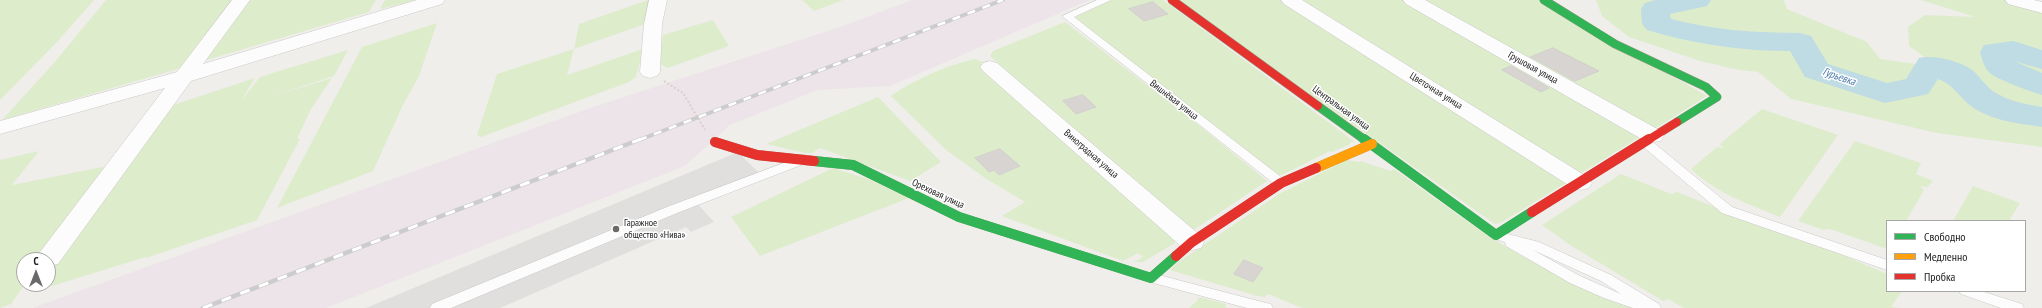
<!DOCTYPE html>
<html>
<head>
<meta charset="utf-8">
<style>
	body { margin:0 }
	#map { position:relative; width:2042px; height:308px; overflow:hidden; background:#f0eeeb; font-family:"PT Sans Narrow",sans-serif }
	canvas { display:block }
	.legend { position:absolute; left:1886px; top:220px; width:140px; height:72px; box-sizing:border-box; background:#fff; border:1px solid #a7a7a7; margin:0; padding:5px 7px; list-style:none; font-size:12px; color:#222 }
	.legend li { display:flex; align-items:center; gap:8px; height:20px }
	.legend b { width:20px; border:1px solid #a7a7a7 }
	.north { position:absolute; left:16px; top:252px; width:40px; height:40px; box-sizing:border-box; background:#fff; border:1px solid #a7a7a7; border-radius:50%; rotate:0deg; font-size:11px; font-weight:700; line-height:16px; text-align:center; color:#222 }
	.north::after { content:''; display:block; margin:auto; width:14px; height:18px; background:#6a6968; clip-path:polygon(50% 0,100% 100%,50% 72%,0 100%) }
</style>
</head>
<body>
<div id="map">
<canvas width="2042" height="308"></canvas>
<ul class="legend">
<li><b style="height:5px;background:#30b455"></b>Свободно</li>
<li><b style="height:5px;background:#ff9f0a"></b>Медленно</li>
<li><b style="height:5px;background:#e5322d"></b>Пробка</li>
</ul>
<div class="north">С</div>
</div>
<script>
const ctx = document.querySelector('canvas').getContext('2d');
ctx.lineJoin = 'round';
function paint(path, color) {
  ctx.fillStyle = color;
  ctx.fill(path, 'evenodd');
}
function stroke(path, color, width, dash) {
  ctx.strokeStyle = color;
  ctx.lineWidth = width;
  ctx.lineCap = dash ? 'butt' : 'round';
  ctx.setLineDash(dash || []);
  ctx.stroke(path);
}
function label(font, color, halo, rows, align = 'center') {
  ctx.font = font + ' "PT Sans Narrow",sans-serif';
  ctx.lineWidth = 3;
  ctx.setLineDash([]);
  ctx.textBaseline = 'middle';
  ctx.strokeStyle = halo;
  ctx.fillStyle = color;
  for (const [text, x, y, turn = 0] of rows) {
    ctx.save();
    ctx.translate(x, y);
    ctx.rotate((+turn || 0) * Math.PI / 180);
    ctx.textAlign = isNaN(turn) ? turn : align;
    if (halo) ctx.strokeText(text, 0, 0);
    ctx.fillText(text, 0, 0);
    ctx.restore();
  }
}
const industrial = new Path2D(`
	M 912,0 L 1090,0 L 890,86 L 818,90 L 730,125 L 685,166 L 326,308 L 32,308 L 593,107 L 840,27 Z`);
const grass = new Path2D(`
	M 0,0 L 94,0 L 56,43 L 0,100 Z
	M 106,0 L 238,0 L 188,66 L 2,120 L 54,63 Z
	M 246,0 L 376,0 L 369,12 L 200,62 Z
	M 385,0 L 417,0 L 380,9 Z
	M 648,0 L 653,0 L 648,23 L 574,49 L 567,75 L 643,49 L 636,77 L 629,82 L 481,137 L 477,135 L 497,74 L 574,49 L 579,24 Z
	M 802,0 L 843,0 L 814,11 Z
	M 1113,0 L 1163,0 L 1355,142 L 1351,142 L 1349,145 L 1332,152 L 1330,151 L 1282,175 L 1277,175 L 1098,36 L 1076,18 L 1080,13 Z
	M 1176,0 L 1283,0 L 1569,181 L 1502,222 L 1495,224 Z
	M 1294,0 L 1404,0 L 1643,135 L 1578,175 Z
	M 1417,0 L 1539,0 L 1707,96 L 1651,131 Z
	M 1596,0 L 1784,0 L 1787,9 L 1867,42 L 1880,59 L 1938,67 L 1909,46 L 1908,27 L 1925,15 L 1975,17 L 1921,0 L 2005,0 L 2042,11 L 2042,147 L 1937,133 L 1791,99 L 1758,72 L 1739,70 L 1700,61 L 1629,37 L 1602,16 Z
	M 713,20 L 729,46 L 668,68 L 660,64 L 663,35 Z
	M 1065,22 L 1190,118 L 1267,181 L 1192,231 L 1071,129 L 990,56 L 993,51 Z
	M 437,23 L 419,76 L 403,105 L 373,171 L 277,208 L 362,47 Z
	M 348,50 L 334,76 L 266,98 L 332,78 L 311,109 L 297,139 L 300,139 L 257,220 L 146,258 L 146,257 L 39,290 L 36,288 L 39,284 L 48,284 L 48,270 L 62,249 L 161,109 L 255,78 L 241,101 L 260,77 Z
	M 974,59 L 983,62 L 990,67 L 1175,239 L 1175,243 L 1143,262 L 1134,262 L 1143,257 L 1138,253 L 1123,261 L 1002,216 L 1025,202 L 985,178 L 946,150 L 891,96 C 915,79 946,66 974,59 Z
	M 878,97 L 941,162 L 910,181 L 820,148 L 812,153 L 805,153 L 766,144 Z
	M 1762,109 L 1838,135 L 1780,217 C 1747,203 1717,194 1691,169 L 1717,147 L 1723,148 L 1720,144 Z
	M 1855,141 L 1921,163 L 1916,174 L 1933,181 L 1927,187 L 1920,186 L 1924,190 L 1906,221 L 1887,221 L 1887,249 L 1833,230 L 1827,229 L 1824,230 L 1798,221 Z
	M 39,151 L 12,185 L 112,165 L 42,260 L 24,260 L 25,284 L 11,304 L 0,308 L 0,160 Z
	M 1347,160 L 1359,162 L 1360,161 L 1391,171 L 1394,169 L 1485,234 L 1522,256 L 1637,308 L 1302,308 L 1268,294 L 1265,297 L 1257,296 L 1170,270 L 1177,263 L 1279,194 Z
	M 833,168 L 868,179 L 909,198 L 760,256 L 731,217 Z
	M 1621,174 L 1671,194 L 1677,192 L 1785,235 L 1809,242 L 1838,253 L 1887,274 L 1887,291 L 1902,291 L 1891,307 L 1901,308 L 1684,308 L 1668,299 L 1663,301 L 1570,245 L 1542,225 Z
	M 1973,186 L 2020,203 L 2009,221 L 1953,221 Z
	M 1199,297 L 1226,304 L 1225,307 L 1227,308 L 1189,308 L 1197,301 Z`);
const parking = new Path2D(`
	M 738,152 L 760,174 L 696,202 L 714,222 L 691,232 L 686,227 L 500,308 L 366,308 Z`);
const river = new Path2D(`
	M 1656,0 L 1711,0 L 1707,6 L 1670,14 L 1671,19 C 1713,30 1756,33 1800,33 L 1811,36 L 1828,64 L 1887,83 L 1906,79 L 1919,58 C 1934,55 1955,60 1969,68 C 1979,74 1985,87 1996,93 C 2011,102 2025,104 2042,107 L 2042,127 C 2017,123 1992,121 1971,106 C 1959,97 1953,84 1938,79 L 1928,94 L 1885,103 L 1805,77 L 1790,51 C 1741,51 1694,44 1647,30 L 1642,24 L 1641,9 L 1645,3 Z
	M 2013,41 L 2042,50 L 2042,69 L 2014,61 L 2042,73 L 2042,95 C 2032,92 1995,79 1989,72 C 1984,67 1982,59 1980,52 L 1984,45 Z`);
const building = new Path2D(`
	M 1153,2 L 1168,14 L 1144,21 L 1129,9 Z
	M 1553,48 L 1599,71 L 1575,81 L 1531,57 Z
	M 1511,66 L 1549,88 L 1541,92 L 1502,70 Z
	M 1083,95 L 1096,107 L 1076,114 L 1063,101 Z
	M 1000,149 L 1020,166 L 999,175 L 994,170 L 989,172 L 975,158 Z
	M 1244,260 L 1263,268 L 1253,282 L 1234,274 Z`);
const path = new Path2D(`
	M 664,81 L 683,93 L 705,130`);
const lane = new Path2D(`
	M 1097,0 L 1111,0 L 1074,17 L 1285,180 L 1287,183 L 1285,186 L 1277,186 L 1062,16 Z
	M 1645,138 L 1649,139 L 1732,207 L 1887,260 L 1887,270 L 1722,213 L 1641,145 L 1639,142 Z
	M 805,155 L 809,156 L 811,159 L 809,162 L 677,213 L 451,308 L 430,308 L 432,304 L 667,207 Z
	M 1496,231 L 1539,242 L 1611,275 L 1659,304 L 1661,308 L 1633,308 L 1604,298 L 1570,283 L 1506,246 L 1505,242 L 1491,238 L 1489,235 L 1491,232 ZM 1533,250 L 1601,281 L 1621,294 L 1580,276 Z
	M 1151,273 L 1266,303 L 1271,304 L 1273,308 L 1247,308 L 1146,281 L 1144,278 L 1146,275 Z
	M 1959,291 L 1981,291 L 2022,304 L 2024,308 L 2001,308 L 1961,294 Z`);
const street = new Path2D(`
	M 232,0 L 250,0 L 203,64 L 417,0 L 445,0 L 442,4 L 191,81 L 58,264 L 49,266 L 48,260 L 38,260 L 37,258 L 40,252 L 165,88 L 0,134 L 0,121 L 177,72 Z
	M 649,0 L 667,0 L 662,24 L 660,72 L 657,76 L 650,78 L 643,76 L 640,72 L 644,24 Z
	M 1281,0 L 1302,0 L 1589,178 L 1592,183 L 1589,188 L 1581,190 L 1573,188 L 1284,4 Z
	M 1403,0 L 1425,0 L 1661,131 L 1664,136 L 1661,141 L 1653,142 L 1645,141 L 1406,4 Z
	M 2005,0 L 2034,0 L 2042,2 L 2042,13 L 2008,4 Z
	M 990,61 L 997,63 L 1201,236 L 1204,242 L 1201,248 L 1192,250 L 1183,248 L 983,71 L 980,67 L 983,63 Z`);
const fastFar1 = new Path2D(`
	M 1544,0 L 1615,44 L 1706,87 L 1717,97 L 1677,122
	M 1318,106 L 1365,140`);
const fast = new Path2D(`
	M 1364,139 L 1496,235 L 1532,212
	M 814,161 L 853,165 L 959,217 L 1151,278 L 1176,256`);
const slow = new Path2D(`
	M 1316,168 L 1372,144`);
const jamFar1 = new Path2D(`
	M 1172,0 L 1318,106
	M 1648,140 L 1677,122`);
const jam = new Path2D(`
	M 715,142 L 757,155 L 814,161
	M 1532,212 L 1649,139
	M 1176,256 L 1192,242 L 1281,183 L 1316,168`);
const railFar1 = new Path2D(`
	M 639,140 L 1003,0`);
const rail = new Path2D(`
	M 203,308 L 641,139`);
const markers = [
	[616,229,4,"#6a6968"]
];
const streetNames = [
	["Грушовая улица",1533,68,29],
	["Цветочная улица",1436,91,32],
	["Вишнёвая улица",1174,100,38],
	["Центральная улица",1341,108,36],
	["Виноградная улица",1091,154,41],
	["Ореховая улица",938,194,25]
];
const poiNames = [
	["Гаражное",624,223],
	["общество «Нива»",624,235]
];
const waterNames = [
	["Гурьевка",1839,77,19]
];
paint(industrial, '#ede4e9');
paint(grass, '#ddeccb');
paint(parking, '#e0dfde');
paint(river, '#bfdbe3');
paint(building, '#d7d4d2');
stroke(building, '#d3d0cc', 1);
stroke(lane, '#c9c8c7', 1);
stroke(street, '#c9c8c7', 1);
stroke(fastFar1, '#999a82', 9);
stroke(fast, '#999a82', 10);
stroke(slow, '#999a82', 10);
stroke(jamFar1, '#999a82', 9);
stroke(jam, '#999a82', 10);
stroke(path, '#dccecd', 2, [2, 2]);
paint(lane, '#fdfcfc');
paint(street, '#fdfcfc');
stroke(fastFar1, '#30b455', 8);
stroke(fast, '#30b455', 10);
stroke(slow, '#ff9f0a', 10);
stroke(jamFar1, '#e5322d', 8);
stroke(jam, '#e5322d', 10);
stroke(railFar1, '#ccc', 4);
stroke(rail, '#ccc', 4.5);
stroke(railFar1, '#fff', 2.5, [8]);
stroke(rail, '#fff', 3, [10]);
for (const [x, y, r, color] of markers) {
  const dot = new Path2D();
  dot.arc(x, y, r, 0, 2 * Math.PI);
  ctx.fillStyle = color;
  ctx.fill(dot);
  stroke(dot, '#fff', 1.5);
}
label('10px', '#222', '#fff', streetNames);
label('10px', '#222', '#fff', poiNames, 'left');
label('italic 11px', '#4a7aab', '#fff', waterNames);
</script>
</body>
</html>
